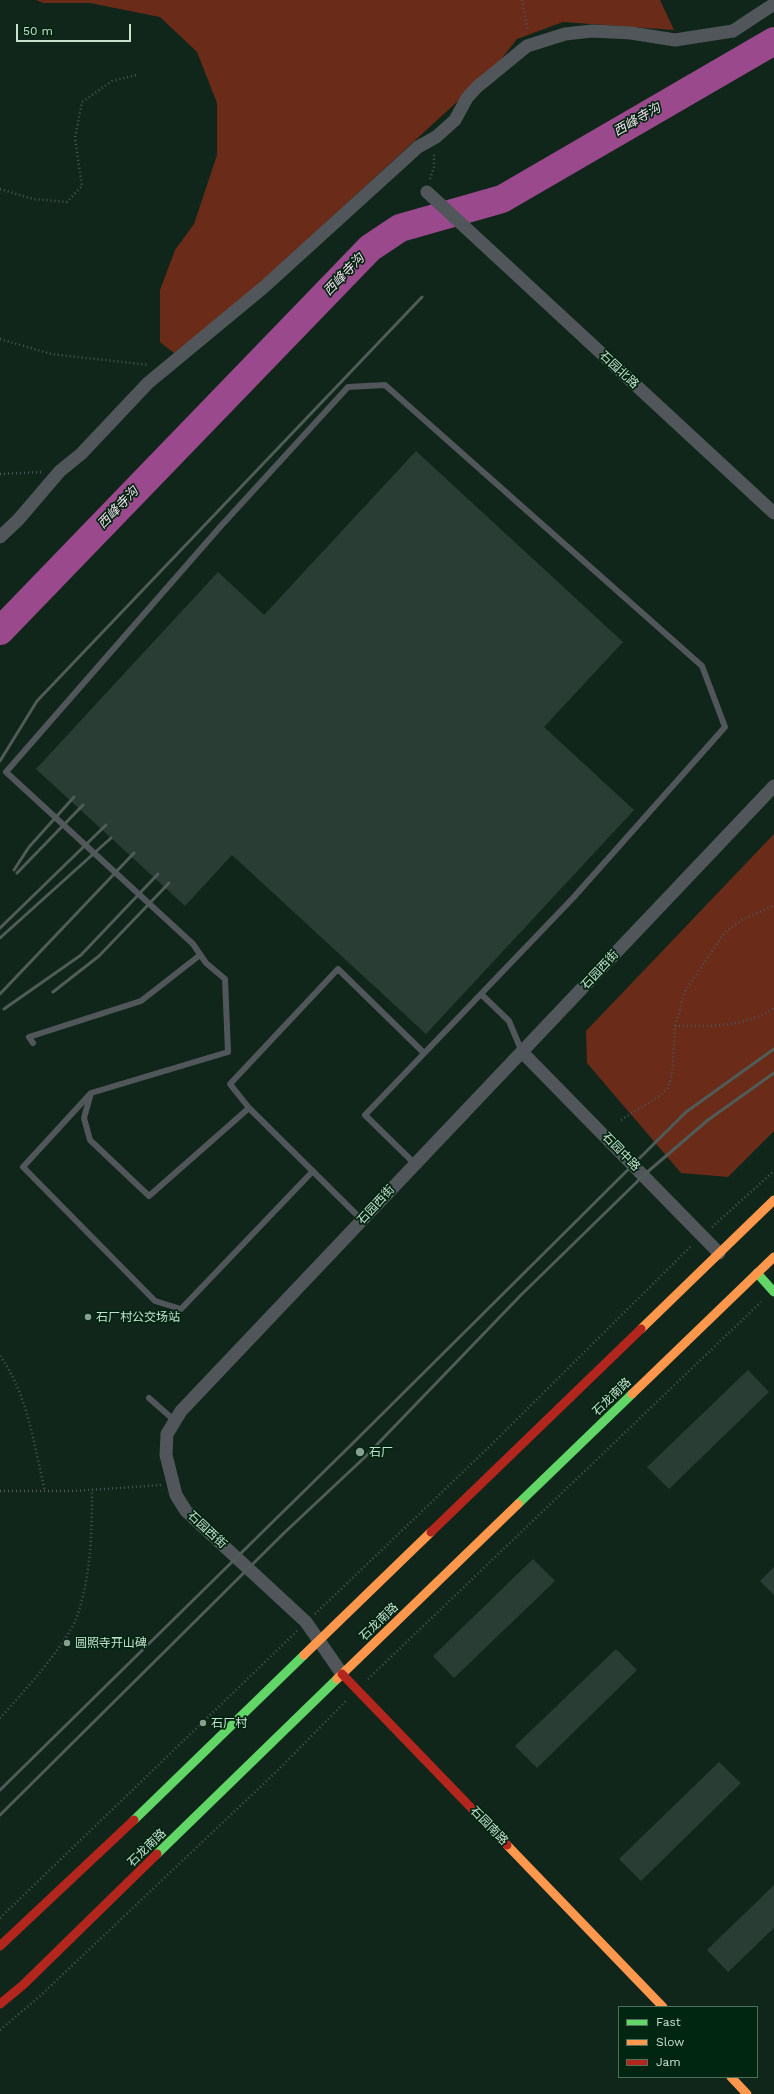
<!DOCTYPE html>
<html>
<head>
<meta charset="utf-8">
<style>
	body { margin:0 }
	#map { position:relative; width:774px; height:2094px; overflow:hidden; background:#10261a; font-family:"Work Sans",sans-serif }
	canvas { display:block }
	.legend { position:absolute; left:618px; top:2006px; width:140px; height:72px; box-sizing:border-box; background:#002510; border:1px solid #4f705c; margin:0; padding:5px 7px; list-style:none; font-size:12px; color:#c6e0ce }
	.legend li { display:flex; align-items:center; gap:8px; height:20px }
	.legend b { width:20px; border:1px solid #4f705c }
	.scale { position:absolute; left:16px; top:24px; width:115px; height:18px; box-sizing:border-box; border:2px solid #c6e0ce; border-top:0; padding-left:5px; font-size:12px; line-height:14px; white-space:nowrap; color:#c6e0ce; -webkit-text-stroke:3px #002510; paint-order:stroke }
</style>
</head>
<body>
<div id="map">
<canvas width="774" height="2094"></canvas>
<ul class="legend">
<li><b style="height:5px;background:#63d668"></b>Fast</li>
<li><b style="height:5px;background:#ff974d"></b>Slow</li>
<li><b style="height:5px;background:#b3261e"></b>Jam</li>
</ul>
<div class="scale">50 m</div>
</div>
<script>
const ctx = document.querySelector('canvas').getContext('2d');
ctx.lineJoin = 'round';
function paint(path, color) {
  ctx.fillStyle = color;
  ctx.fill(path, 'evenodd');
}
function stroke(path, color, width, dash) {
  ctx.strokeStyle = color;
  ctx.lineWidth = width;
  ctx.lineCap = dash ? 'butt' : 'round';
  ctx.setLineDash(dash || []);
  ctx.stroke(path);
}
function label(font, color, halo, rows, align = 'center') {
  ctx.font = font + ' "Work Sans","Noto Sans SC",sans-serif';
  ctx.lineWidth = 3.5;
  ctx.setLineDash([]);
  ctx.textBaseline = 'middle';
  ctx.strokeStyle = halo;
  ctx.fillStyle = color;
  for (const [text, x, y, turn = 0] of rows) {
    ctx.save();
    ctx.translate(x, y);
    ctx.rotate((+turn || 0) * Math.PI / 180);
    ctx.textAlign = isNaN(turn) ? turn : align;
    if (halo) ctx.strokeText(text, 0, 0);
    ctx.fillText(text, 0, 0);
    ctx.restore();
  }
}
const green = new Path2D(`
	M 36,0 L 660,0 L 674,30 L 563,22 L 517,39 L 495,67 L 179,357 L 160,342 L 160,290 L 175,250 L 194,224 L 217,155 L 217,103 L 197,52 L 160,17 L 90,3 L 43,3 Z
	M 774,834 L 774,1131 L 728,1177 L 681,1173 L 587,1063 L 586,1031 Z`);
const river = new Path2D(`
	M 0,631 L 370,248 L 400,228 L 502,199 L 774,41`);
const building = new Path2D(`
	M 416,451 L 623,642 L 544,727 L 634,810 L 426,1034 L 232,855 L 185,906 L 36,769 L 218,572 L 264,615 Z
	M 748,1370 L 769,1392 L 669,1489 L 647,1467 Z
	M 533,1559 L 555,1581 L 454,1678 L 433,1656 Z
	M 774,1567 L 774,1595 L 760,1581 Z
	M 616,1649 L 637,1670 L 537,1768 L 515,1746 Z
	M 719,1762 L 741,1783 L 641,1881 L 619,1859 Z
	M 774,1885 L 774,1928 L 728,1972 L 707,1950 Z`);
const path = new Path2D(`
	M 522,0 L 528,31
	M 430,179 L 434,167 L 434,153
	M 0,189 L 33,199 L 67,202 L 82,186 L 75,138 L 82,102 L 112,81 L 136,75
	M 0,339 L 51,354 L 149,365
	M 0,474 L 41,472
	M 675,1026 C 709,1026 744,1028 774,1008
	M 621,1120 L 658,1097 L 668,1088 L 672,1075 L 675,1026 L 685,991 L 725,932 L 742,920 L 774,905
	M 712,1227 L 774,1171
	M 0,1356 C 28,1394 34,1446 45,1491
	M 0,1491 L 75,1491 L 161,1485
	M 315,1614 L 490,1446 L 692,1245
	M 368,1679 L 761,1302
	M 0,1718 C 21,1695 65,1646 76,1619 C 91,1578 92,1533 92,1490
	M 0,1918 L 297,1631
	M 0,2030 L 40,1996 L 276,1772 L 346,1701`);
const lane = new Path2D(`
	M 481,994 L 509,1021 L 522,1052
	M 33,1043 L 29,1037 L 141,1001 L 200,955
	M 90,1094 L 23,1167 L 155,1301 L 181,1309 L 313,1171
	M 249,1108 L 230,1084 L 338,969 L 424,1053
	M 362,1220 L 249,1108 L 149,1196 L 90,1140 L 84,1118 L 91,1093 L 228,1052 L 225,979 L 206,963 L 193,944 L 6,772 L 220,527 L 348,387 L 385,385 L 702,666 L 725,727 L 573,898 L 365,1115 L 415,1164
	M 149,1398 L 175,1421`);
const street = new Path2D(`
	M 427,192 L 774,513
	M 0,537 L 18,520 L 60,471 L 81,454 L 148,383 L 264,287 L 418,147 L 436,137 L 455,120 L 467,98 L 477,87 L 527,46 L 565,34 L 592,31 L 631,33 L 675,40 L 733,31 L 774,4
	M 522,1052 L 719,1253
	M 342,1674 L 306,1622 L 186,1511 L 176,1495 L 166,1455 L 167,1434 L 181,1411 L 774,786`);
const fast = new Path2D(`
	M 757,1273 L 774,1292
	M 518,1504 L 632,1394
	M 134,1820 L 304,1655
	M 157,1854 L 337,1679`);
const slow = new Path2D(`
	M 641,1329 L 774,1200
	M 632,1394 L 774,1257
	M 304,1655 L 431,1532
	M 337,1679 L 518,1504
	M 507,1845 L 663,2007
	M 731,2077 L 747,2094`);
const jam = new Path2D(`
	M 431,1532 L 641,1329
	M 342,1674 L 507,1845
	M 0,1946 L 134,1820
	M 0,2004 L 23,1985 L 157,1854`);
const rail = new Path2D(`
	M 0,761 L 37,701 L 422,297
	M 14,870 L 29,847 L 74,797
	M 17,873 L 83,805
	M 0,928 L 106,825
	M 0,938 L 111,838
	M 53,992 L 99,956 L 169,883
	M 0,994 L 134,853
	M 4,1009 L 81,955 L 158,874
	M 0,1790 L 352,1444 L 686,1112 L 774,1049
	M 0,1815 L 284,1533 L 365,1457 L 521,1295 L 645,1174 L 708,1120 L 774,1073`);
const markers = [
	[88,1317,4,"#869f8f"],
	[360,1452,5,"#869f8f"],
	[67,1643,4,"#869f8f"],
	[203,1723,4,"#869f8f"]
];
const streetNames = [
	["石园北路",619,370,43],
	["石园西街",600,970,-47],
	["石园中路",621,1152,46],
	["石园西街",376,1205,-47],
	["石龙南路",612,1397,-44],
	["石园西街",207,1530,43],
	["石龙南路",379,1622,-44],
	["石园南路",489,1826,46],
	["石龙南路",147,1848,-44]
];
const poiNames = [
	["石厂村公交场站",96,1317],
	["石厂",369,1452],
	["圆照寺开山碑",75,1643],
	["石厂村",211,1723]
];
const waterNames = [
	["西峰寺沟",637,120,-30],
	["西峰寺沟",344,275,-46],
	["西峰寺沟",118,508,-46]
];
paint(green, '#6a2b19');
stroke(river, '#9a4a8c', 28);
paint(building, '#293d35');
stroke(path, '#4d5655', 2.5, [1, 3]);
stroke(lane, '#51565a', 6);
stroke(street, '#51565a', 13);
stroke(fast, '#63d668', 9);
stroke(slow, '#ff974d', 9);
stroke(jam, '#b3261e', 9);
stroke(rail, '#505c58', 3);
for (const [x, y, r, color] of markers) {
  const dot = new Path2D();
  dot.arc(x, y, r, 0, 2 * Math.PI);
  ctx.fillStyle = color;
  ctx.fill(dot);
  stroke(dot, '#002510', 1.5);
}
label('12px', '#c6e0ce', '#002510', streetNames);
label('12px', '#c6e0ce', '#002510', poiNames, 'left');
label('italic 13px', '#f4dced', '#002510', waterNames);
</script>
</body>
</html>
